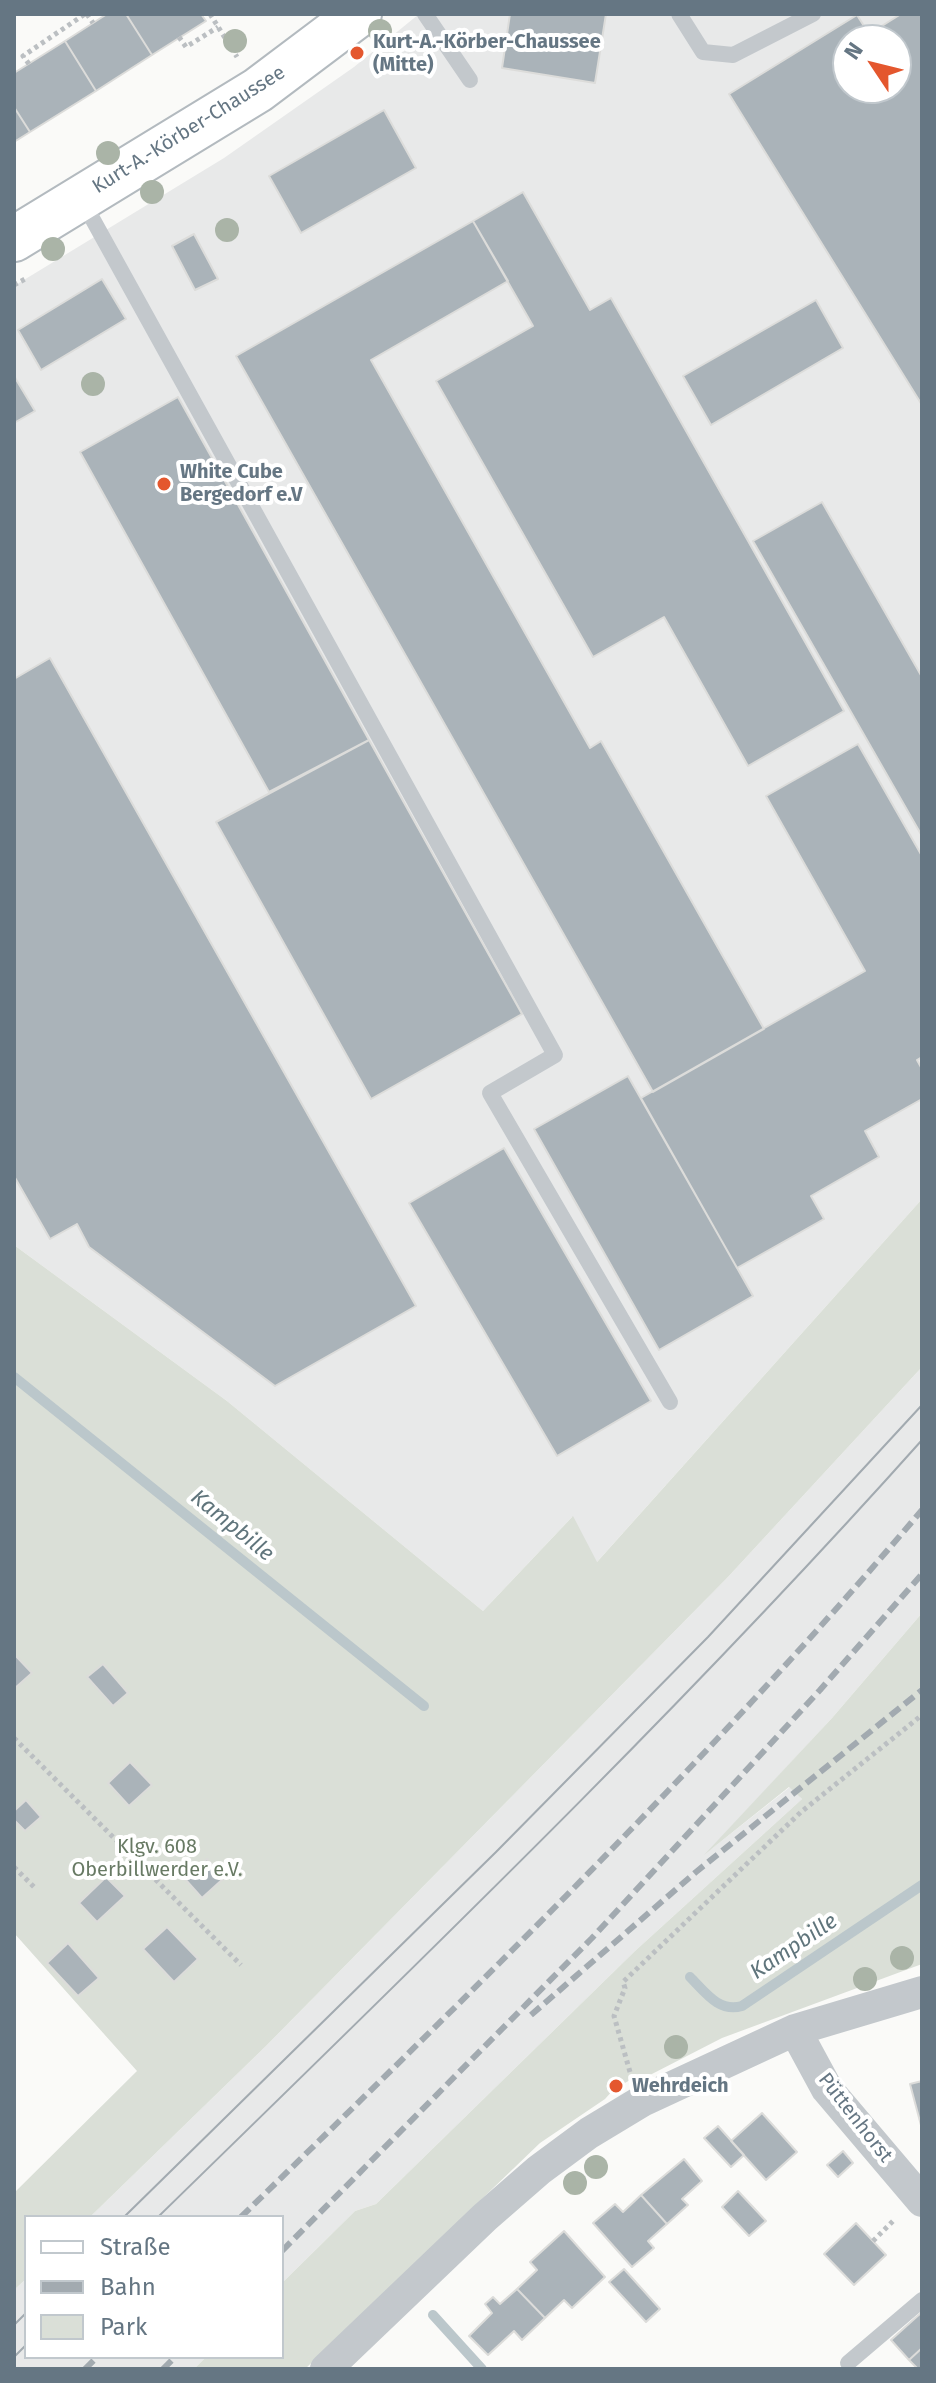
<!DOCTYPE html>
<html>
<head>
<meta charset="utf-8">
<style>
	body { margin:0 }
	#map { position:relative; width:936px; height:2383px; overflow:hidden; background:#fafaf8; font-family:"Fira Sans",sans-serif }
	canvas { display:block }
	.frame { position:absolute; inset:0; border:16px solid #657683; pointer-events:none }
	.legend { position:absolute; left:24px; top:2215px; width:260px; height:144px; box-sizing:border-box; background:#fff; border:2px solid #c1c8cd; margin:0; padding:10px 14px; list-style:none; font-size:24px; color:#657683 }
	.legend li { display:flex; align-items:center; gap:16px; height:40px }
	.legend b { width:40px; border:2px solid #c1c8cd }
	.north { position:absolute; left:832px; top:24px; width:80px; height:80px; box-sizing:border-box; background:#fff; border:2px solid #c1c8cd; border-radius:50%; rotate:305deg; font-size:22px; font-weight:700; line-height:32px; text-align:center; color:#657683 }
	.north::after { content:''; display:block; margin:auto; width:28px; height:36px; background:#e4572e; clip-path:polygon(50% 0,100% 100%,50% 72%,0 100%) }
</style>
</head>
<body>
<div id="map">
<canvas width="936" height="2383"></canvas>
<div class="frame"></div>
<ul class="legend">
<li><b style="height:10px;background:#fff"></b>Straße</li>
<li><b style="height:10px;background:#a2aab0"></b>Bahn</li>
<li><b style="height:22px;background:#dadfd7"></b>Park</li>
</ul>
<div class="north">N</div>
</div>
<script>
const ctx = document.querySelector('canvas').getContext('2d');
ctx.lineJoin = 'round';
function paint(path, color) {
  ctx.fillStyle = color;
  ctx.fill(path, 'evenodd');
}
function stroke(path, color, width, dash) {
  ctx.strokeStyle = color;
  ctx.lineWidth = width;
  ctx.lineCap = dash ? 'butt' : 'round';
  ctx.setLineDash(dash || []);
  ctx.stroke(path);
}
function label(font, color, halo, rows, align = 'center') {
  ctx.font = font + ' "Fira Sans",sans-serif';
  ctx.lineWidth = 8;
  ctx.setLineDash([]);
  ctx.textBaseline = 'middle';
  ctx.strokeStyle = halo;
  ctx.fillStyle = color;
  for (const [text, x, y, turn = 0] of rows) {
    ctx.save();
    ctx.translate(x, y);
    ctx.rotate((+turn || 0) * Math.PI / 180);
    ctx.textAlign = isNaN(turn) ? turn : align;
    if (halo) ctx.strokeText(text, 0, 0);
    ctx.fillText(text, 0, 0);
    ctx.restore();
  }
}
const built = new Path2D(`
	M 419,14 L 922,14 L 922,1199 L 596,1563 L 572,1517 L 483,1611 L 227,1401 L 14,1245 L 14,286 L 224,158 L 354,67 ZM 848,40 L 896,40 L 896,88 L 848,88 Z
	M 922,1367 L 922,1613 L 832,1718 L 710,1850 L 790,1787 L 802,1799 L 635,1951 L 376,2204 L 355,2211 L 282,2283 L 282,2217 L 90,2217 L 266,2046 L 728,1577 Z
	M 26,2279 L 26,2357 L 206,2357 L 194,2369 L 14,2369 L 14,2290 Z`);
const green = new Path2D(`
	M 922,1199 L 922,1367 L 728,1577 L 266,2046 L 90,2217 L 26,2217 L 26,2279 L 14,2290 L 14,2193 L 137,2071 L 14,1933 L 14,1245 L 227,1401 L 483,1611 L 573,1516 L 597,1562 Z
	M 922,1613 L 922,1964 L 722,2038 L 650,2075 L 641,2074 L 614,2089 L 605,2099 L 540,2143 L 305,2369 L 194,2369 L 206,2357 L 282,2357 L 282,2283 L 355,2211 L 376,2204 L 635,1951 L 802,1799 L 789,1787 L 704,1855 L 832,1718 Z`);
const stream = new Path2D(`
	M 14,1377 L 424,1706
	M 690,1977 C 705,1992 719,2013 742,2006 L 922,1885
	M 433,2315 L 482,2369`);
const building = new Path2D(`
	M 107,14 L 126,14 L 152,55 L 96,91 L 65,41 Z
	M 126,14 L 201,14 L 206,21 L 152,55 Z
	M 510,14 L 606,14 L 595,83 L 502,68 Z
	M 901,14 L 922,14 L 922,405 L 729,94 L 857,15 L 869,34 ZM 848,40 L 896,40 L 896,88 L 848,88 Z
	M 65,41 L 96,91 L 30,132 L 14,107 L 14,73 Z
	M 14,107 L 30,132 L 14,142 Z
	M 384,110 L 416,168 L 301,233 L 269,176 Z
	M 523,192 L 590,310 L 611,298 L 844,711 L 748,766 L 664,617 L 593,657 L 436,381 L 533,326 L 473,221 Z
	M 473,221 L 508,281 L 371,360 L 590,748 L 601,741 L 764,1029 L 653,1092 L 236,356 Z
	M 194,234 L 218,279 L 195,290 L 172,246 Z
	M 102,279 L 126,319 L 41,370 L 18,330 Z
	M 816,300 L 843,348 L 711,425 L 683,376 Z
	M 14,376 L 35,411 L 14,423 Z
	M 178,397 L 369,740 L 269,792 L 80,452 Z
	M 822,502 L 922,677 L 922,836 L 753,541 Z
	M 50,658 L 416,1306 L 275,1386 L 89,1247 L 77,1224 L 50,1239 L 14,1176 L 14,679 Z
	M 369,740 L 522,1014 L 371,1099 L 216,822 Z
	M 858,744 L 922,856 L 922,1057 L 917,1060 L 922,1069 L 922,1099 L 865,1131 L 879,1157 L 811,1196 L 824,1219 L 737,1268 L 641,1098 L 865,971 L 766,796 Z
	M 628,1076 L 753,1296 L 659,1350 L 534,1129 Z
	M 504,1148 L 651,1401 L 557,1456 L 409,1203 Z
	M 14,1654 L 32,1673 L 14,1689 Z
	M 103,1664 L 128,1693 L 113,1706 L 87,1677 Z
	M 130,1762 L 152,1785 L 129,1806 L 108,1783 Z
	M 26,1800 L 41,1817 L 25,1831 L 14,1820 L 14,1811 Z
	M 207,1859 L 224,1878 L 202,1898 L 185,1879 Z
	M 106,1877 L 125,1896 L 97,1922 L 79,1903 Z
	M 167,1927 L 198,1959 L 174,1982 L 143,1949 Z
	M 68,1943 L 99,1978 L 78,1996 L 47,1963 Z
	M 922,2081 L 922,2129 L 910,2084 Z
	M 762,2113 L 797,2152 L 766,2180 L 731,2141 Z
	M 718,2126 L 744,2155 L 731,2167 L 704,2138 Z
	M 843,2151 L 853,2163 L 838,2177 L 827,2165 Z
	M 684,2159 L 702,2181 L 682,2199 L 688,2205 L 667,2224 L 641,2195 Z
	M 738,2191 L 766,2221 L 749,2236 L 722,2207 Z
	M 641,2195 L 667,2224 L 648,2241 L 654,2248 L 632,2267 L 593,2223 L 615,2204 L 623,2212 Z
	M 856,2223 L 886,2255 L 854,2285 L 824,2254 Z
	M 564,2231 L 605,2277 L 572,2308 L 564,2300 L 545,2318 L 517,2289 L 537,2270 L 530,2262 Z
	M 624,2269 L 660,2309 L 646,2322 L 609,2282 Z
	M 517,2289 L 545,2318 L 522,2340 L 514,2331 L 488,2355 L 469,2336 L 492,2313 L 485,2304 L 493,2297 L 500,2304 Z
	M 922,2312 L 922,2348 L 909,2360 L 891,2340 Z
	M 922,2348 L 922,2369 L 918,2369 L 909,2360 Z`);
const path = new Path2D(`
	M 87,14 L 93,23
	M 210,14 L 237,57
	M 179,37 L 186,47 L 218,27
	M 29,64 L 23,56 L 85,14
	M 14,285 L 27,278
	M 14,1738 L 241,1965
	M 14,1867 L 35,1888
	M 630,2072 L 614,2016 L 625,1988 L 623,1982 L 801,1812 L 922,1715
	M 873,2241 L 895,2219`);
const lane = new Path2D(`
	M 425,14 L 470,80
	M 679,14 L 703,52 L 733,55 L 813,14
	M 82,200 L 555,1055 L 490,1093 L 670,1402
	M 848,2363 L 922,2300`);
const street = new Path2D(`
	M 795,2030 L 827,2089 L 922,2201
	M 326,2369 L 485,2217 L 539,2170 L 589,2133 L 642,2101 L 795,2030 L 922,1992`);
const secondary = new Path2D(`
	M 14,239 L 258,90 L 359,14`);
const tram = new Path2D(`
	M 124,2217 L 496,1852 L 708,1637 L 922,1405
	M 158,2217 C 418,1963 680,1711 922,1440
	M 14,2325 L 26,2313
	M 14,2357 L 26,2345`);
const rail = new Path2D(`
	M 531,2015 L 696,1872 L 922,1690
	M 241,2217 C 475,1989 710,1760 922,1510
	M 282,2251 L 592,1938 L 820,1690 L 922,1574
	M 85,2369 L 97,2357
	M 163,2369 L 175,2357`);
const trees = [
	[380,31],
	[235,41],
	[108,153],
	[152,192],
	[227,230],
	[53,249],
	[93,384],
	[902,1958],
	[865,1979],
	[676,2047],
	[596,2167],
	[575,2183]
];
const markers = [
	[357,53,8,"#e4572e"],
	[164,484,8,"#e4572e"],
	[616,2086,8,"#e4572e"]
];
const poiNames = [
	["Kurt-A.-Körber-Chaussee",373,42],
	["(Mitte)",373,65],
	["White Cube",180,472],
	["Bergedorf e.V",180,495],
	["Wehrdeich",632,2086]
];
const streetNames = [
	["Kurt-A.-Körber-Chaussee",189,130,-32],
	["Püttenhorst",855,2118,52]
];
const parkNames = [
	["Klgv. 608",157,1847],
	["Oberbillwerder e.V.",157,1870]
];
const waterNames = [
	["Kampbille",232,1526,39],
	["Kampbille",794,1947,-34]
];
paint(built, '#e8e9e9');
paint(green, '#dadfd7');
stroke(stream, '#bbc7cb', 10);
paint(building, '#aab3b9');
stroke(building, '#dcdcda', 2);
stroke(secondary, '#b3babf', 48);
stroke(path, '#bbbfc2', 5, [4, 4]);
stroke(lane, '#c3c8cc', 16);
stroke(street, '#c3c8cc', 32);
stroke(secondary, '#fff', 44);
stroke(tram, '#a2aab0', 2);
stroke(rail, '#a2aab0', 6, [12, 6]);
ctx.fillStyle = '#aab4a7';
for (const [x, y] of trees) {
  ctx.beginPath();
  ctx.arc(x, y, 12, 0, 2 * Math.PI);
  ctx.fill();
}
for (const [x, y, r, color] of markers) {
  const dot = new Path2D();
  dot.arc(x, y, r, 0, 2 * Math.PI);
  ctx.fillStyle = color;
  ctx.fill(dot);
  stroke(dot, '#fff', 3);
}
label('bold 20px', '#657683', '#fff', poiNames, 'left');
label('20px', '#657683', '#fff', streetNames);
label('20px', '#687a64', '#fff', parkNames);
label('italic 22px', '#60757c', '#fff', waterNames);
</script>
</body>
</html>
